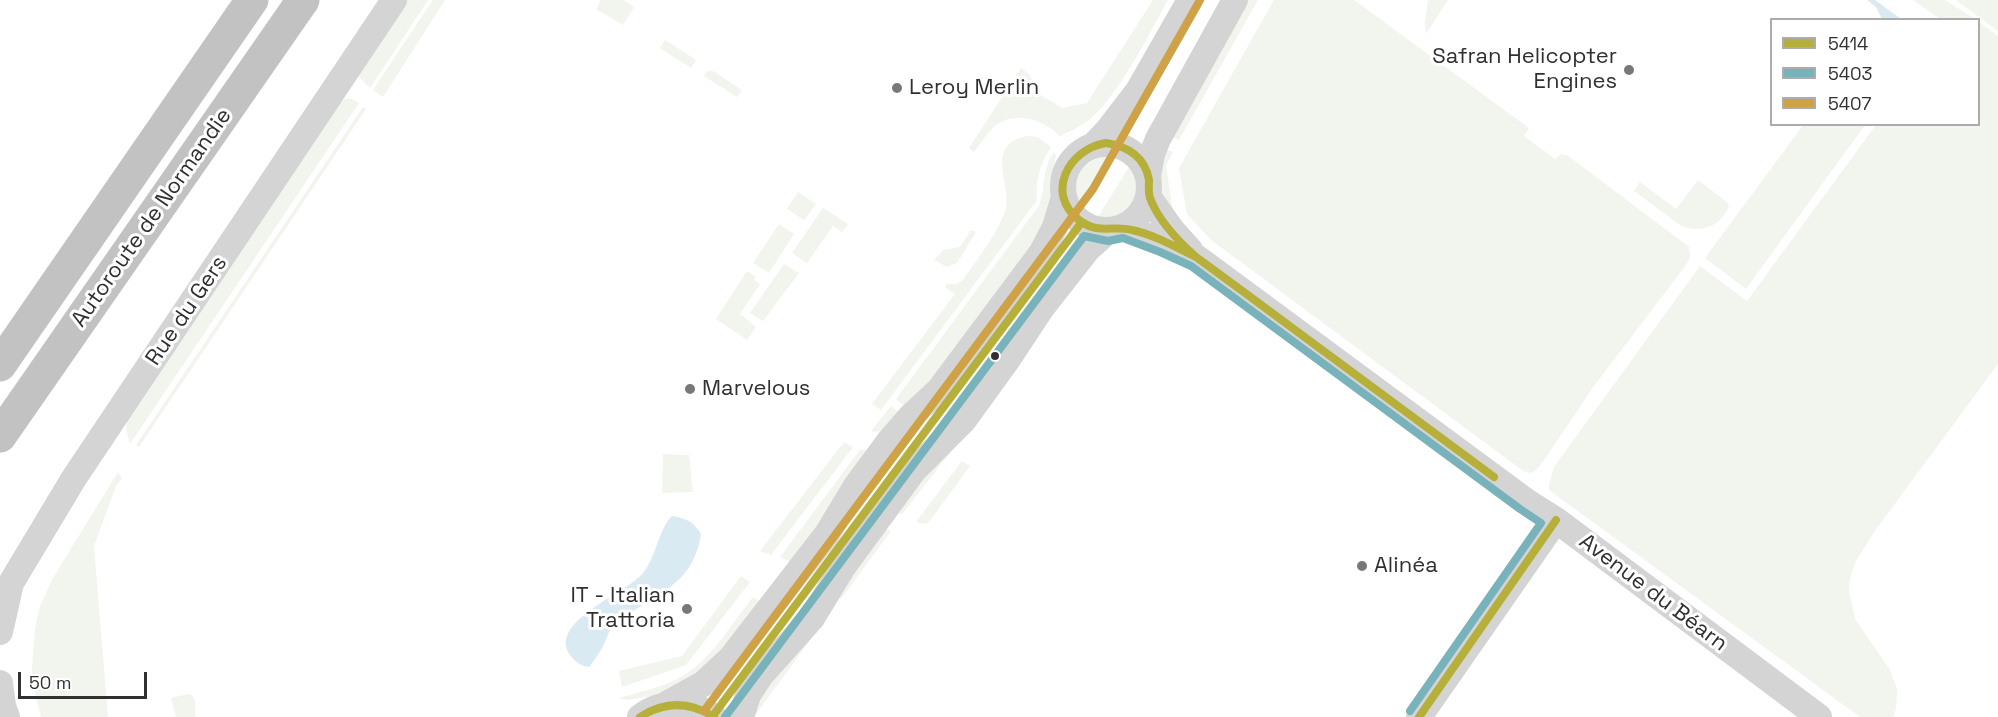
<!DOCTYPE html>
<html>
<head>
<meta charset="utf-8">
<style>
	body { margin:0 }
	#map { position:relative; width:1998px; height:717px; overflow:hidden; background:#fff; font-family:"Space Grotesk",sans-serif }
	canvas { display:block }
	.legend { position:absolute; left:1770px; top:18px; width:210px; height:108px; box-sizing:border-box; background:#fff; border:2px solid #acacac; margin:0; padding:8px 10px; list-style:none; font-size:18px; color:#303030 }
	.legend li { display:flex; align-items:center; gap:12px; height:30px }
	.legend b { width:30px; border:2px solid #acacac }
	.scale { position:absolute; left:18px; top:672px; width:129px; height:27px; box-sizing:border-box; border:3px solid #303030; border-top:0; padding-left:8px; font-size:18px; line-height:21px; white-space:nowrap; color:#303030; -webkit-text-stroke:4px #fff; paint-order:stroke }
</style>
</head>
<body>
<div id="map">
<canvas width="1998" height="717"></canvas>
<ul class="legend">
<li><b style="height:8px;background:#b6b03b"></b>5414</li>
<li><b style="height:8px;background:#78b2bb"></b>5403</li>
<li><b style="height:8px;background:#cea245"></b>5407</li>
</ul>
<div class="scale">50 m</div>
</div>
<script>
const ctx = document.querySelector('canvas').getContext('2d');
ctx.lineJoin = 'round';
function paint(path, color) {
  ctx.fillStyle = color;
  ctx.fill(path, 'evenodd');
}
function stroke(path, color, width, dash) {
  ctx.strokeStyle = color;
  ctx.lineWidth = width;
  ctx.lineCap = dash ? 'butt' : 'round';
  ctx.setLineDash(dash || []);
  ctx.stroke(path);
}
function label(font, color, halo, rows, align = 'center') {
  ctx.font = font + ' "Space Grotesk",sans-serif';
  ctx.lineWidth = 6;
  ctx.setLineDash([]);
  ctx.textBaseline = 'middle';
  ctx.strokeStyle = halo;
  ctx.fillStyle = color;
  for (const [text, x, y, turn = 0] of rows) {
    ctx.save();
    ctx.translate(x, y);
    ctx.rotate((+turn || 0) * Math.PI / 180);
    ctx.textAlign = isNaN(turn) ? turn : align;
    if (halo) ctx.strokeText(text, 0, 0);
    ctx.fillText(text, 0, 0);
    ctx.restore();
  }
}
const green = new Path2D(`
	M 407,0 L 428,0 L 370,88 L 359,77 L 360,70 Z
	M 433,0 L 445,0 L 383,97 L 373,90 Z
	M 601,0 L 623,0 L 634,7 L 623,25 L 596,9 Z
	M 1153,0 L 1168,0 C 1149,34 1116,101 1085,123 C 1077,128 1068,132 1060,136 C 1045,121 1020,111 999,123 C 990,128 981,143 974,152 L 969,148 L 1021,68 L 1029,74 L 1039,94 L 1062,108 L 1087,103 Z
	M 1240,0 L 1258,0 L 1179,140 L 1168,135 Z
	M 1274,0 L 1354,0 L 1529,128 L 1524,136 L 1555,159 L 1561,154 L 1567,155 L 1689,247 L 1690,257 L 1686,265 L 1594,386 L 1542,463 C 1536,471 1531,476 1522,470 L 1211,240 L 1187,214 L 1179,168 Z
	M 1428,0 L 1448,0 L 1426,34 L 1425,23 Z
	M 1913,0 L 1945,0 L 1975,19 L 1940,19 Z
	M 1956,0 L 1998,0 L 1998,31 Z
	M 1979,22 L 1998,36 L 1998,364 L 1874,532 L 1855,563 L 1850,578 L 1849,590 L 1855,619 L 1890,670 L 1897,689 L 1896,709 L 1893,717 L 1860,717 L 1549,490 L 1549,485 L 1554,467 L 1700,266 L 1747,301 L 1876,125 L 1978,124 Z
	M 665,40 L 696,60 L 691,68 L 660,48 Z
	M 708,71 L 713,71 L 742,90 L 737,97 L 704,76 Z
	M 346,99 L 352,99 L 359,103 L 130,444 L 126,429 L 127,420 L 339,102 Z
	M 363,107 L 366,109 L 139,447 L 136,445 Z
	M 1804,124 L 1865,125 L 1746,289 L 1705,258 Z
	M 1027,136 L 1037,137 L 1051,147 C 1040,164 1035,180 1037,200 L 881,410 L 872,404 L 955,294 L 945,287 L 947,284 L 957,284 L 963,280 C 977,259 996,236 1005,212 C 1014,186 982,145 1027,136 Z
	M 1163,148 L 1173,152 L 1166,165 L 1173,213 L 1160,194 L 1159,179 Z
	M 1054,152 L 1056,156 L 1050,186 L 1052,205 L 1045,235 L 908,409 L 896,399 L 1038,207 C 1047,189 1040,170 1054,152 Z
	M 1103,157 L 1111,158 L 1080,207 C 1066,185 1079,163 1103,157 Z
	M 1129,167 C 1150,195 1127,220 1096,220 Z
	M 1698,180 L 1727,202 L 1729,206 C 1721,226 1701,235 1680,225 L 1634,191 L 1640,182 L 1676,209 Z
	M 798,192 L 816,204 L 804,220 L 787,209 Z
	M 823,208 L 848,224 L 842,232 L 833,226 L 807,263 L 792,253 Z
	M 779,224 L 794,234 L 769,273 L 753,263 Z
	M 971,230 L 976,232 L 957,263 L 947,267 L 934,260 L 943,250 L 960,247 Z
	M 784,264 L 799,273 L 763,321 L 750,313 Z
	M 747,271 L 756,277 L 754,280 L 760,284 L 740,314 L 756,327 L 747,340 L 716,319 Z
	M 891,406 L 904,416 C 893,424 885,435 871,431 Z
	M 844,442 L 853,447 L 771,555 L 760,551 Z
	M 944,447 L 950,453 L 902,514 L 896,512 Z
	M 860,450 L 876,450 L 795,564 L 780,557 Z
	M 663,454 L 689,455 L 693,492 L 662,493 Z
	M 962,461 L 970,466 L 932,518 L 926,524 L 916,522 Z
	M 118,472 L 122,478 L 116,486 L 94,546 L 108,717 L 41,717 L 33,686 L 32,669 L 35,628 L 40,606 L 53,578 Z
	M 886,529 L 891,531 L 841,599 L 834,593 Z
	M 741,576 L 750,582 L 686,665 L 622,687 L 619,671 L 682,656 Z
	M 753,597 L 765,605 L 713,665 L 667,691 L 646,697 L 627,700 L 619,698 C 641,692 671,685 689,672 C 714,655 734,620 753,597 Z
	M 805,635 L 811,639 L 754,717 L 753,698 Z
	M 188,694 L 192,695 L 195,701 L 195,717 L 176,717 L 171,698 Z`);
const water = new Path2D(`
	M 1867,0 L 1875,0 L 1901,19 L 1882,19 L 1876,7 Z
	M 672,516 C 686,518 694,522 701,534 C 692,592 647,594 612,628 C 608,632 607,639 604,644 C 600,653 594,660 589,667 C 581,666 575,662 570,655 C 547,622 627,593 643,573 C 657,556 657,532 672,516 Z`);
const minor = new Path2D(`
	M1063 187a43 43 0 1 1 86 0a43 43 0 1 1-86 0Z
	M 1093,146 L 1108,130 L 1138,91 L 1190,0
	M 1148,176 L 1152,154 L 1158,139 L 1235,0
	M 1148,196 L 1172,230 L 1190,250
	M 1123,227 L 1164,242 L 1196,257 L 1526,501 L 1556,520 L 1819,717
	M 0,632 L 11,583 L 74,478 L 394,0
	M 0,683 L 3,706 L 7,717
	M 665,705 L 703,684 L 731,658 L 827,534 L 856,486 L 890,440 L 911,416 L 939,390 L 1042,252 L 1055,227 L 1064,197
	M 640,717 C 662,700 691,700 714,717
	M 741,717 L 748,695 L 761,675 L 812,618 L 843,567 L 914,470 L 964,420 L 1006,362 L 1041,309 L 1088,249 L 1108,231
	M 1419,717 L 1556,520`);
const highway = new Path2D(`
	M 0,365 L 252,0
	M 0,436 L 303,0`);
const bus1 = new Path2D(`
	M 1106,143 C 1127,146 1145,157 1149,180 C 1149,186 1148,192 1150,198 C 1158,220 1178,241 1196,257 C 1175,247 1155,235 1132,230 C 1113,225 1098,235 1079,220 C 1045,194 1068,149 1106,143 Z
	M 1196,257 L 1241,290
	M 1196,257 L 1241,290
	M 1241,290 L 1291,327
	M 1241,290 L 1291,327
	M 1291,327 L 1494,477
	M 1291,327 L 1494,477
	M 640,717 C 665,701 689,701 714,717
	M 712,717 L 1081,223
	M 1419,717 L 1556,520`);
const bus2 = new Path2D(`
	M 725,717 L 1084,236 L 1108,241 L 1123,238 L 1160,252 L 1191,266 L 1520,509 L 1541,523 L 1410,711`);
const bus3 = new Path2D(`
	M 704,711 L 1093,189 L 1200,0`);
const markers = [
	[1629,70,6,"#787878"],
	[897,88,6,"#787878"],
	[995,356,5,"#303030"],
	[690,389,6,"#787878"],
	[1362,566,6,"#787878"],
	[687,609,6,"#787878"]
];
const poiNames = [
	["Safran Helicopter",1617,57,"right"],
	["Engines",1617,82,"right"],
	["Leroy Merlin",909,88],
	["Marvelous",702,389],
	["Alinéa",1374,566],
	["IT - Italian",675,596,"right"],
	["Trattoria",675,621,"right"]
];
const streetNames = [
	["Autoroute de Normandie",152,218,-55],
	["Rue du Gers",187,311,-56],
	["Avenue du Béarn",1653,593,37]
];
paint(green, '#f1f5ed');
paint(water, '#daeaf2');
stroke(minor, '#d4d4d4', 26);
stroke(highway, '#c2c2c2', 33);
stroke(bus1, '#b6b03b', 8);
stroke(bus2, '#78b2bb', 8);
stroke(bus3, '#cea245', 8);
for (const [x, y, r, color] of markers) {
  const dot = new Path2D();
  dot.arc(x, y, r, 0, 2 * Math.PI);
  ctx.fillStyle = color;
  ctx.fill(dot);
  stroke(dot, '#fff', 2);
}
label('22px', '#303030', '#fff', poiNames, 'left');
label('22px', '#303030', '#fff', streetNames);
</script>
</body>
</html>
